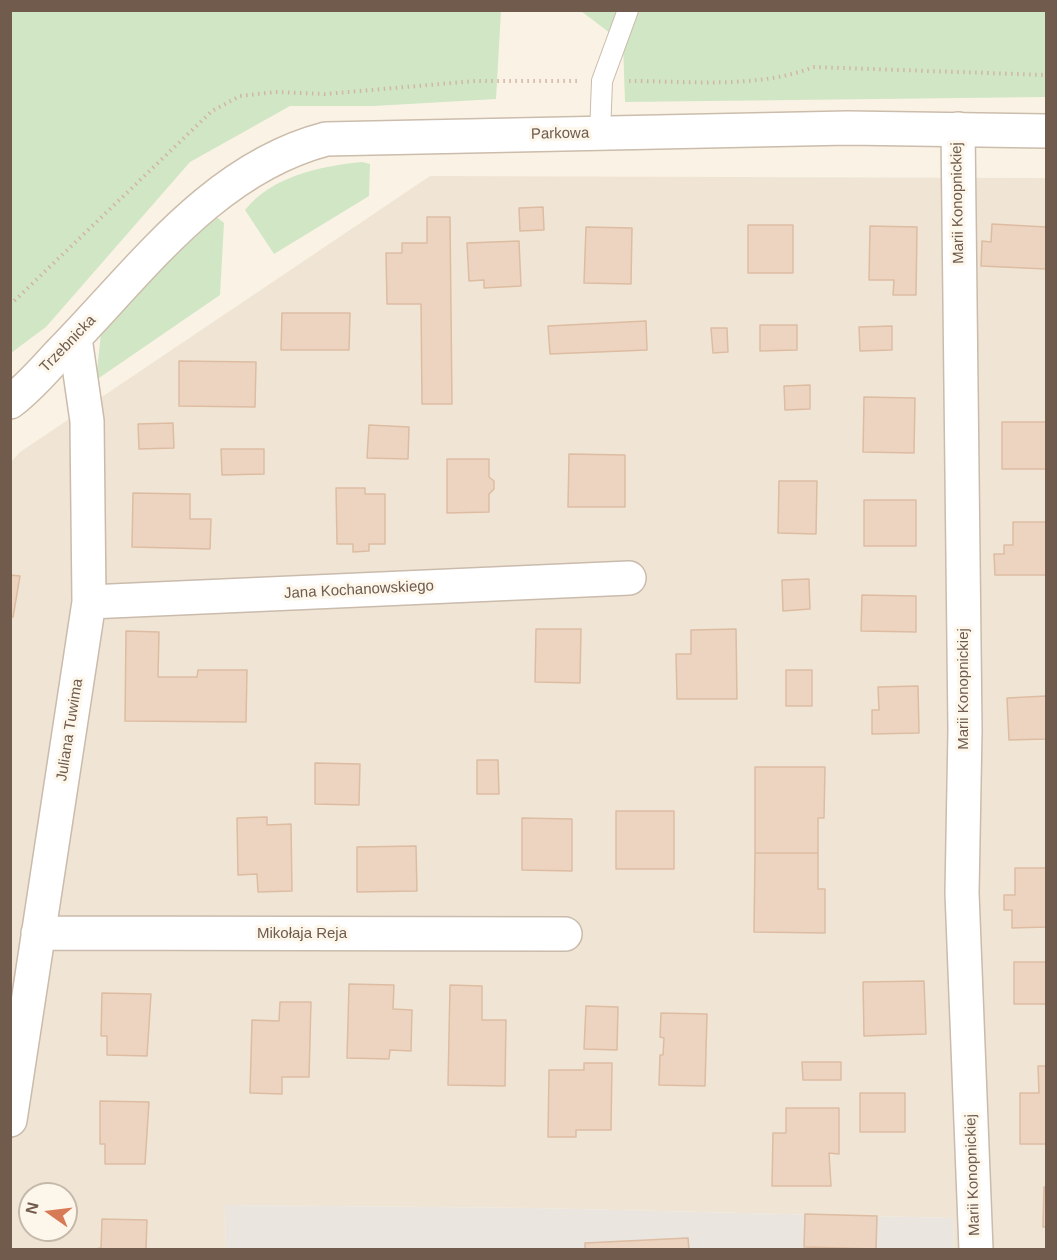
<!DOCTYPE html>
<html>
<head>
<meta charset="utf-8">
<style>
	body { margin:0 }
	#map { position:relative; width:1057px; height:1260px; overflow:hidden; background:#faf3e5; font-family:Arial,sans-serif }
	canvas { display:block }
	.frame { position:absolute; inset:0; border:12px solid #705b4d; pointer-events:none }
	.north { position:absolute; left:18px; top:1182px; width:60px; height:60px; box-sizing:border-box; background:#fdf7eb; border:2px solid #c5b9ac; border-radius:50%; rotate:284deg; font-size:16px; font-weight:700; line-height:24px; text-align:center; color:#705b4d }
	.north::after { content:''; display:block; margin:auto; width:21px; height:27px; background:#d77b57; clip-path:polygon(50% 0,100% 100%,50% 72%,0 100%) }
</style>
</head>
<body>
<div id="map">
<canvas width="1057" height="1260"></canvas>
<div class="frame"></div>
<div class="north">N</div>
</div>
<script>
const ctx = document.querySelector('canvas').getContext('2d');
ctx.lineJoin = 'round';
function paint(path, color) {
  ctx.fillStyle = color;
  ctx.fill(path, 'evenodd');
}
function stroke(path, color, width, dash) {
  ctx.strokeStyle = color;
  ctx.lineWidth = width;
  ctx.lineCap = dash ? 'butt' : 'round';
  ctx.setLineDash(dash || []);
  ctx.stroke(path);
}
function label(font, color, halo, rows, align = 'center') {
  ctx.font = font + ' Arial,sans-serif';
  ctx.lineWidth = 6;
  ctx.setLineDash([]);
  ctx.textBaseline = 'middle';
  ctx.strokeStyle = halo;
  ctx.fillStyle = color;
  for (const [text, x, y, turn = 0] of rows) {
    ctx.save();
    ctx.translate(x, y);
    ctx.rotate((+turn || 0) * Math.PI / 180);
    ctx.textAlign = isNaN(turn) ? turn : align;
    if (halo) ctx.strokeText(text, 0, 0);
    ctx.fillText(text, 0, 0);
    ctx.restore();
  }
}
const residential = new Path2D(`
	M 430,176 L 1046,178 L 1046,1249 L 954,1249 L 953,1218 L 533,1208 L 225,1205 L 226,1249 L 11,1250 L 11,462 L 20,452 ZM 30,1194 L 66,1194 L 66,1230 L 30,1230 Z`);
const industrial = new Path2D(`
	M 225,1205 L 533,1208 L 953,1218 L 954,1249 L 226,1249 Z`);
const green = new Path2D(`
	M 11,10 L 501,11 L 496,99 L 374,106 L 290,106 L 190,162 L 46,327 L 11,353 Z
	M 581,11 L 1046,11 L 1046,97 L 625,102 L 623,43 Z
	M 362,162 L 370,164 L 369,196 L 274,254 L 245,210 C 272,176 321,166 362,162 Z
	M 214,215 L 224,223 L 220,295 L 96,380 L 101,333 L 147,281 Z`);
const building = new Path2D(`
	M 543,207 L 544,230 L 520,231 L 519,208 Z
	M 427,217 L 450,217 L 452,404 L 422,404 L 421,304 L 387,304 L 386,253 L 402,253 L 402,243 L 427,243 Z
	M 992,224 L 1046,227 L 1046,269 L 981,266 L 982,241 L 991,242 Z
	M 748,225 L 793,225 L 793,273 L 748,273 Z
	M 870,226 L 917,227 L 916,295 L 893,295 L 894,280 L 869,280 Z
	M 586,227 L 632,228 L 631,284 L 584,283 Z
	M 519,241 L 521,286 L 484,288 L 484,280 L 469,281 L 467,243 Z
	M 282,313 L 350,313 L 349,350 L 281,350 Z
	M 646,321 L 647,350 L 550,354 L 548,326 Z
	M 760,325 L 797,325 L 797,350 L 760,351 Z
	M 892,326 L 892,350 L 860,351 L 859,327 Z
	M 711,328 L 727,328 L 728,352 L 713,353 Z
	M 179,361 L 256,362 L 255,407 L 179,406 Z
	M 810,385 L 810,409 L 785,410 L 784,386 Z
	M 864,397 L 915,398 L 914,453 L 863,452 Z
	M 1002,422 L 1046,422 L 1046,469 L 1002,469 Z
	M 173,423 L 174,448 L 139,449 L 138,424 Z
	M 369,425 L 409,427 L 408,459 L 367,458 Z
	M 221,449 L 264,449 L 264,474 L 222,475 Z
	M 569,454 L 625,455 L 625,507 L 568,507 Z
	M 447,459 L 489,459 L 489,477 L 494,481 L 494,489 L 489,494 L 489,512 L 447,513 Z
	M 779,481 L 817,481 L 816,534 L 778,533 Z
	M 336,488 L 365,488 L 365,494 L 385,494 L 385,544 L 369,544 L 369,551 L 353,552 L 353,544 L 337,544 Z
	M 133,493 L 190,494 L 190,519 L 211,519 L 210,549 L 132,547 Z
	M 864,500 L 916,500 L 916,546 L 864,546 Z
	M 1013,522 L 1046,522 L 1046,575 L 995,575 L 994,554 L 1004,554 L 1004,545 L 1013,545 Z
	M 10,575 L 20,576 L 13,617 L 10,616 Z
	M 809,579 L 810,609 L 783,611 L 782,580 Z
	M 862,595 L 916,596 L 916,632 L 861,631 Z
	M 536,629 L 581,629 L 580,683 L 535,682 Z
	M 736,629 L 737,699 L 677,699 L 676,654 L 691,654 L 691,630 Z
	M 126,631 L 159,632 L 158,677 L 197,677 L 198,670 L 247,670 L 246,722 L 125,721 Z
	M 786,670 L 812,670 L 812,706 L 786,706 Z
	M 918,686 L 919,733 L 872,734 L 872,710 L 879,710 L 878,687 Z
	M 1046,696 L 1046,739 L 1009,740 L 1007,698 Z
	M 477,760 L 498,760 L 499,794 L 477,794 Z
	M 315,763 L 360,764 L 359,805 L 315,804 Z
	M 755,767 L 825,767 L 824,818 L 818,818 L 818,853 L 755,853 Z
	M 616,811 L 674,811 L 674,869 L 616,869 Z
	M 267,817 L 267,825 L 291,824 L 292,891 L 258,892 L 257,874 L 238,875 L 237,818 Z
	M 522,818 L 572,819 L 572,871 L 522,870 Z
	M 416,846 L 417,891 L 357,892 L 357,847 Z
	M 755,853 L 818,853 L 818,889 L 825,889 L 825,933 L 754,932 Z
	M 1015,868 L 1046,868 L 1046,927 L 1012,928 L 1012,910 L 1004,910 L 1004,895 L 1015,895 Z
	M 1014,962 L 1046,962 L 1046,1004 L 1014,1004 Z
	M 924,981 L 926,1034 L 864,1036 L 863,982 Z
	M 349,984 L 394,985 L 393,1009 L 412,1010 L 411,1051 L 390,1050 L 389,1059 L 347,1058 Z
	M 450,985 L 482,986 L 482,1020 L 506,1020 L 505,1086 L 448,1085 Z
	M 102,993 L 151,994 L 147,1056 L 107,1055 L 107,1036 L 101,1036 Z
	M 280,1002 L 311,1002 L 309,1077 L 282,1077 L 282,1094 L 250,1093 L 252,1020 L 279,1021 Z
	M 586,1006 L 618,1007 L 617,1050 L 584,1049 Z
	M 661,1013 L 707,1014 L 705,1086 L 659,1085 L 660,1055 L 663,1055 L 664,1038 L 660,1037 Z
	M 802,1062 L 841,1062 L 841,1080 L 803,1080 Z
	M 584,1063 L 612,1063 L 611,1130 L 576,1130 L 576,1137 L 548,1137 L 549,1070 L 584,1070 Z
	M 1038,1066 L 1046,1066 L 1046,1144 L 1020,1144 L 1020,1093 L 1039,1093 Z
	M 860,1093 L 905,1093 L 905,1132 L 860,1132 Z
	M 100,1101 L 149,1102 L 145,1164 L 105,1164 L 105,1144 L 100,1144 Z
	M 786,1108 L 839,1108 L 839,1154 L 829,1153 L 831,1186 L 772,1186 L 773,1133 L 786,1133 Z
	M 1044,1187 L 1046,1187 L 1046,1227 L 1043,1227 Z
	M 805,1214 L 877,1216 L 876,1249 L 804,1247 Z
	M 102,1219 L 147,1220 L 146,1250 L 89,1250 L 101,1248 Z
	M 688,1238 L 689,1250 L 585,1250 L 585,1243 Z`);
const path = new Path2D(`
	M 629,81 C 687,81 759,89 813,67 L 1046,75
	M 10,305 L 212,111 L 240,96 L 275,92 L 325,94 L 475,81 L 577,81`);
const lane = new Path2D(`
	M 600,134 L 602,81 L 628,10`);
const street = new Path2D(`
	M 958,129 L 965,730 L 962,893 L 976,1250
	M 89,602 L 629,578
	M 38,933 L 565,934
	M 10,1120 L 89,602 L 87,421 L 75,338`);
const secondary = new Path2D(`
	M 10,402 C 28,389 44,370 59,354 C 139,273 211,169 326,139 L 848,128 L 1046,131`);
const streetNames = [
	["Parkowa",560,134,-1],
	["Marii Konopnickiej",958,203,-91],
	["Trzebnicka",68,344,-46],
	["Jana Kochanowskiego",359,590,-3],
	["Marii Konopnickiej",964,689,-90],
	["Juliana Tuwima",70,730,-81],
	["Mikołaja Reja",302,934],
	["Marii Konopnickiej",973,1175,-92]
];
paint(residential, '#f0e5d4');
paint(industrial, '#eae5df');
paint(green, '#d1e6c5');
paint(building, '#ecd4c0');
stroke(building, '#ddbca2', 1.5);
stroke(lane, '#cabbad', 22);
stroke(street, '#cabbad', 36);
stroke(secondary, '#ccbcab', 36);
stroke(path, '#d1b7a3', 4, [1.5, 4.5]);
stroke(lane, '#fff', 20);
stroke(street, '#fff', 33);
stroke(secondary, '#fff', 33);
label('15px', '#705b4d', '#fdf7eb', streetNames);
</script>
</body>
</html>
